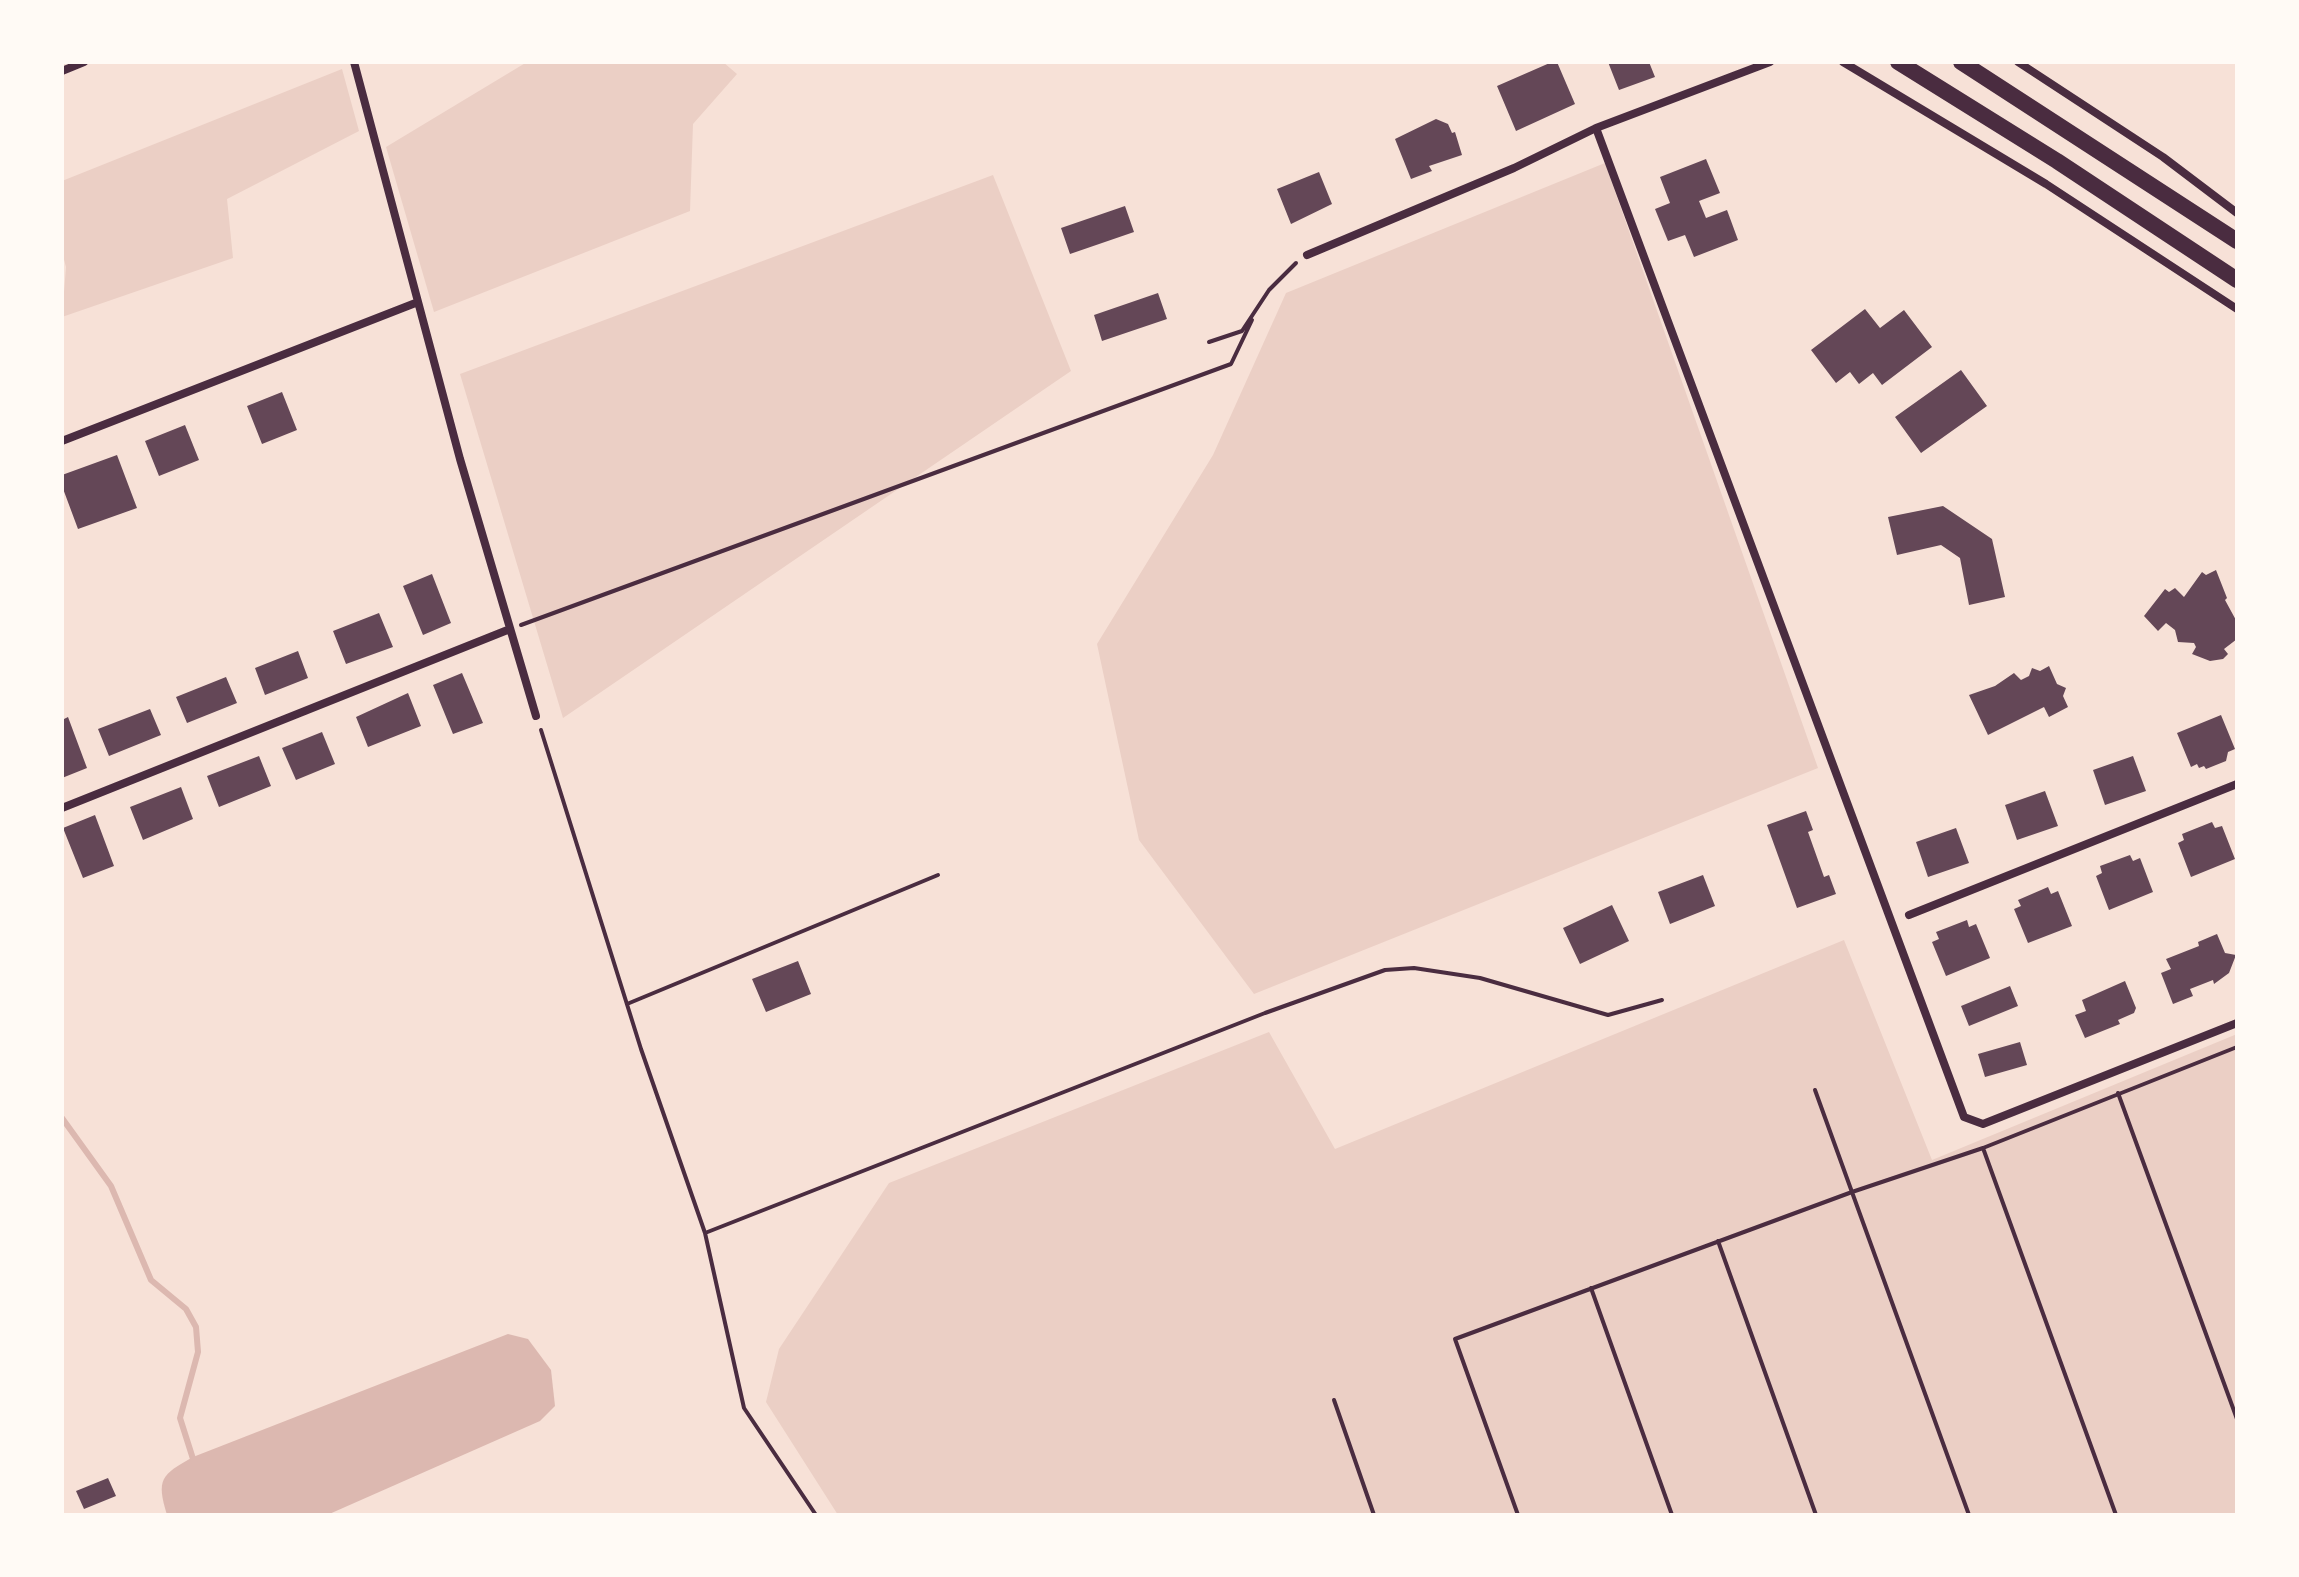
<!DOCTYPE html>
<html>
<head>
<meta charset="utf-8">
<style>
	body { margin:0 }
	#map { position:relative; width:2299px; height:1577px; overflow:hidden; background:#f7e1d7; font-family:Jost,sans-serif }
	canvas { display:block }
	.frame { position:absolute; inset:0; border:64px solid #fffaf5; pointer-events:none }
</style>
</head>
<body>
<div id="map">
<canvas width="2299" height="1577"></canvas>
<div class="frame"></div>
</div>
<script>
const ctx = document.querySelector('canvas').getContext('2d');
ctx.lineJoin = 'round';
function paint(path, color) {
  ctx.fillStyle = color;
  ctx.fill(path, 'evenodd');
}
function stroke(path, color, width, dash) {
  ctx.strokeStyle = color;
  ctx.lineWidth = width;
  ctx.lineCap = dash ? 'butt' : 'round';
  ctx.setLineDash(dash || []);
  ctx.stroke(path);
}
const green = new Path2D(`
	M 527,62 L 723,62 L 737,74 L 693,124 L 690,211 L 434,312 L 386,147 Z
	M 342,69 L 359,131 L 227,199 L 233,258 L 62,317 L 66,267 L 62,252 L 62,181 Z
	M 1605,163 L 1818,768 L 1254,994 L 1139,840 L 1097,644 L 1213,455 L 1286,293 Z
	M 993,175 L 1071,371 L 563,718 L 460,374 Z
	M 1844,940 L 1932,1160 L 2237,1034 L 2237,1515 L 838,1515 L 766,1402 L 779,1349 L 889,1183 L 1269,1032 L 1335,1149 Z`);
const water = new Path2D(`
	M 508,1334 L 528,1339 L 551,1370 L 555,1406 L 540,1421 L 327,1515 L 167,1515 C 156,1479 161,1475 193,1457 Z`);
const stream = new Path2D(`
	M 62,1118 L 111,1186 L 151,1280 L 186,1309 L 196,1327 L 198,1352 L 180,1418 L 194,1462`);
const building = new Path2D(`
	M 1552,62 L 1557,62 L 1575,104 L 1516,131 L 1497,86 Z
	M 1608,62 L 1649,62 L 1655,77 L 1619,90 Z
	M 1436,119 L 1448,124 L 1452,133 L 1455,132 L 1462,155 L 1429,166 L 1432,171 L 1411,179 L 1395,139 Z
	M 1706,159 L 1720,193 L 1699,201 L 1706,218 L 1727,210 L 1738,240 L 1694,257 L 1685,235 L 1668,241 L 1655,209 L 1670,203 L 1660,177 Z
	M 1319,172 L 1332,204 L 1291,224 L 1277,189 Z
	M 1125,206 L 1134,232 L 1070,254 L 1061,228 Z
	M 1158,293 L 1167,319 L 1102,341 L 1094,315 Z
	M 1865,309 L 1880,328 L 1904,310 L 1932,347 L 1882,385 L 1873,373 L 1859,384 L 1850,372 L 1836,383 L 1811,350 Z
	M 1961,370 L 1987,406 L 1921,453 L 1895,417 Z
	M 282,392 L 297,430 L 262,444 L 247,406 Z
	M 185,425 L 199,460 L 159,476 L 145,441 Z
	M 117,455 L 137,508 L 78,529 L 62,486 L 62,475 Z
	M 1943,506 L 1992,539 L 2005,597 L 1969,605 L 1960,558 L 1941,545 L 1897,555 L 1888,517 Z
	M 2216,570 L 2227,598 L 2225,600 L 2237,622 L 2237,639 L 2224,649 L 2228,654 L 2223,659 L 2210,661 L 2192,654 L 2196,647 L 2194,643 L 2178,642 L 2175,630 L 2166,623 L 2158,631 L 2144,616 L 2165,589 L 2169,592 L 2175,588 L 2184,597 L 2202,572 L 2206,575 Z
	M 432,574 L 451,623 L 423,635 L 403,586 Z
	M 379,613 L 393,647 L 346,664 L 333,631 Z
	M 298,651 L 308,678 L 265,695 L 255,668 Z
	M 2049,666 L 2057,684 L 2066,688 L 2063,696 L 2068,707 L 2049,717 L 2044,707 L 1988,735 L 1969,695 L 1995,686 L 2014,673 L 2021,680 L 2029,676 L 2032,668 L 2040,671 Z
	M 462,673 L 483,723 L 453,734 L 433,685 Z
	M 226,677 L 237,703 L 187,723 L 176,697 Z
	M 408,693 L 421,726 L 368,747 L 356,717 Z
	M 150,709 L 161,735 L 109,756 L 98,729 Z
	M 2221,715 L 2235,749 L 2228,752 L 2226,761 L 2206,769 L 2204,766 L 2199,768 L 2197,764 L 2191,767 L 2177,733 Z
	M 68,717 L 87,768 L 62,778 L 62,720 Z
	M 322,732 L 335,764 L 296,780 L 282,748 Z
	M 259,756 L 271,786 L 219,807 L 207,776 Z
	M 2133,756 L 2146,791 L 2105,805 L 2093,770 Z
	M 181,787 L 193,819 L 143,840 L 130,807 Z
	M 2045,791 L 2058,826 L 2017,840 L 2005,805 Z
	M 1806,811 L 1813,830 L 1808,832 L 1824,877 L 1829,875 L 1836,894 L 1797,908 L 1767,825 Z
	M 95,815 L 114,866 L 83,878 L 63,828 Z
	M 2212,822 L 2215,828 L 2222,826 L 2235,859 L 2191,877 L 2178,843 L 2184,840 L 2182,834 Z
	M 1956,828 L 1969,863 L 1928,877 L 1916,842 Z
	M 2130,855 L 2133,861 L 2140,858 L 2153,892 L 2109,910 L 2096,876 L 2102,873 L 2100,866 Z
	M 1703,875 L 1715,906 L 1670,924 L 1658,892 Z
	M 2048,887 L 2051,894 L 2058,891 L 2072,926 L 2028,943 L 2014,909 L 2021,906 L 2018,900 Z
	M 1612,905 L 1629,941 L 1580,964 L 1563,928 Z
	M 1967,920 L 1969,927 L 1976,924 L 1990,958 L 1946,976 L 1932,942 L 1939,939 L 1936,932 Z
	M 2217,934 L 2225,953 L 2236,955 L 2229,973 L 2214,984 L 2213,980 L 2190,989 L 2193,996 L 2173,1004 L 2161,973 L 2171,969 L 2166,959 L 2199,946 L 2198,942 Z
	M 798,961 L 811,994 L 766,1012 L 752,979 Z
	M 2125,981 L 2136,1008 L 2134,1013 L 2118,1020 L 2120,1024 L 2085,1038 L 2075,1015 L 2086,1011 L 2082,1000 Z
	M 2010,986 L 2018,1006 L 1969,1026 L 1961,1006 Z
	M 2020,1042 L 2027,1065 L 1985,1077 L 1978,1054 Z
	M 108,1478 L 116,1496 L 84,1509 L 76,1491 Z`);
const path = new Path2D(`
	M 1209,342 L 1242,331 L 1269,290 L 1296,263
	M 521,625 L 1231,364 L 1252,320
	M 541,730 L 641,1049 L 705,1233 L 744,1408 L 816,1515
	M 627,1004 L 938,875
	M 1815,1090 L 1969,1515
	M 2118,1093 L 2237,1419
	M 705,1233 L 1265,1013 L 1385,970 L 1414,968 L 1480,978 L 1608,1015 L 1662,1000
	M 1718,1241 L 1816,1515
	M 1591,1288 L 1672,1515
	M 1334,1400 L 1374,1515
	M 1518,1515 L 1455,1339 L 1852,1192 L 1983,1148
	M 2116,1515 L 1983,1148 L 2237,1047`);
const minor = new Path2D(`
	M 354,62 L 460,459 L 536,716
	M 1843,62 L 2046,184 L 2237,309
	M 2018,62 L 2163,157 L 2237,213
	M 62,71 L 84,62
	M 1596,128 L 1964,1117 L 1983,1124 L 2237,1023
	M 1307,255 L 1514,168 L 1596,128 L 1770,62
	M 62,441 L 418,302
	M 62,808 L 510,629
	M 1909,915 L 2237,784`);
const secondary = new Path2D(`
	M 1898,62 L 2057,161 L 2237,280
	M 1961,62 L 2237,241`);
paint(green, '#ebcfc5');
paint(water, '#dcb8b0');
stroke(stream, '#dcb8b0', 6);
paint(building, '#644757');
stroke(path, '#4a2c40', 4);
stroke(minor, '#4a2c40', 8);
stroke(secondary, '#4a2c40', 16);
</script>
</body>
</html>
